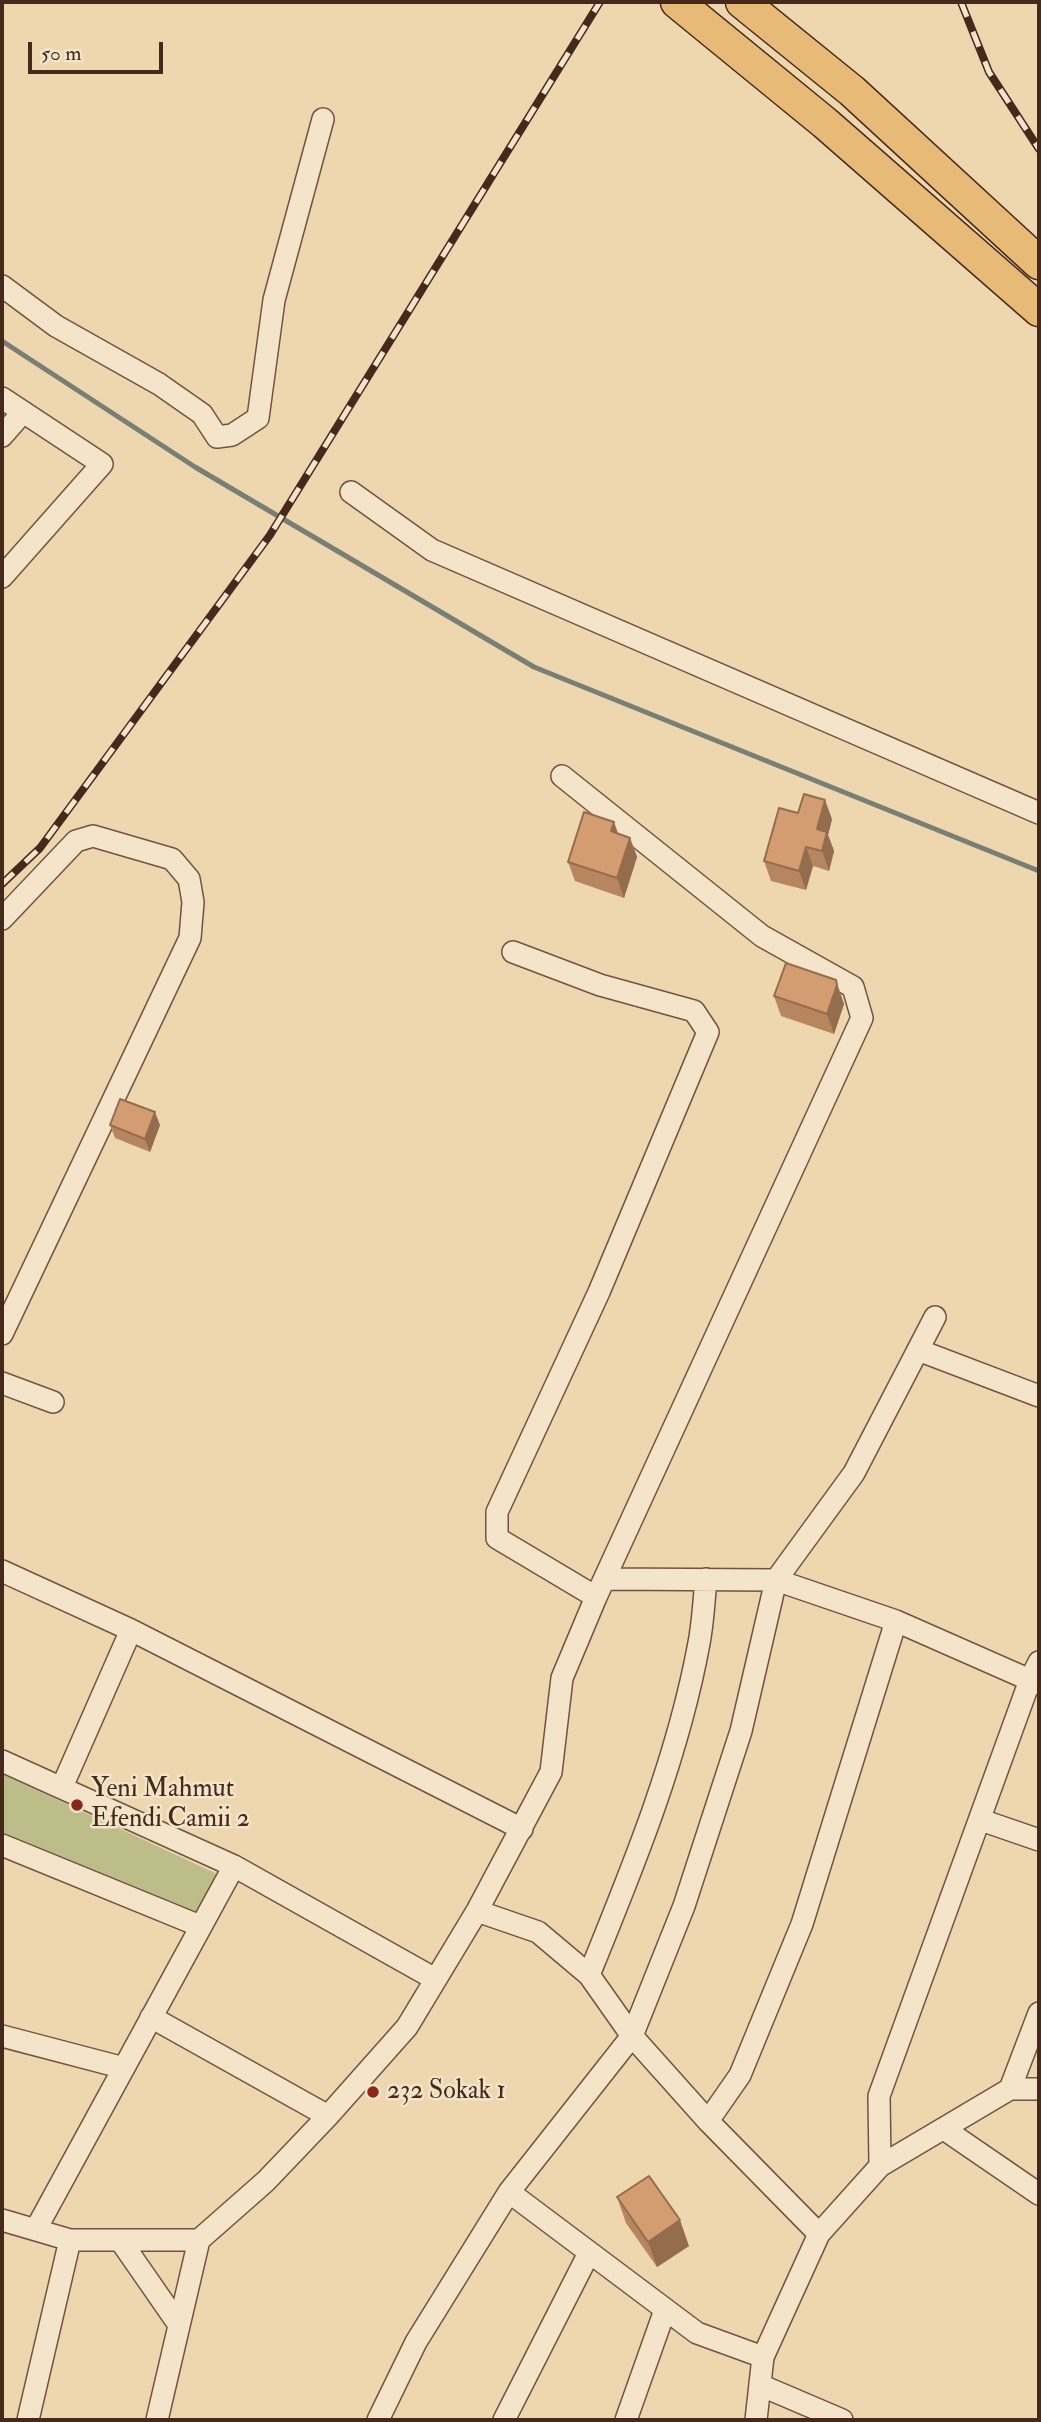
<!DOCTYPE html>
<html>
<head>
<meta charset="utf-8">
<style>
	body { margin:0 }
	#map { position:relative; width:1041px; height:2422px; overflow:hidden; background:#eed6ae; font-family:"IM FELL Double Pica",serif }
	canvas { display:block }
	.frame { position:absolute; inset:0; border:4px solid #46291d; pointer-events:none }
	.scale { position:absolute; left:28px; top:42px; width:135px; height:32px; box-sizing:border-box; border:4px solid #46291d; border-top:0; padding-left:9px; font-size:21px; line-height:24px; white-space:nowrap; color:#46291d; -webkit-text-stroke:5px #f4e4ca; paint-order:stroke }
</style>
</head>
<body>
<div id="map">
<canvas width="1041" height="2422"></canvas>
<div class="frame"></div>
<div class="scale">50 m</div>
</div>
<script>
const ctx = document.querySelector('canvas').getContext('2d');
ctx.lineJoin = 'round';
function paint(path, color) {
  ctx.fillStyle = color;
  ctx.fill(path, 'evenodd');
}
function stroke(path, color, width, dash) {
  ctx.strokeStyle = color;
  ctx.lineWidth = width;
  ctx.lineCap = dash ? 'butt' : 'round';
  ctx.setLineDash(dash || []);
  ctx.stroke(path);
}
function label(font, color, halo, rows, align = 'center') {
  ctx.font = font + ' "IM FELL Double Pica",serif';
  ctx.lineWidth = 5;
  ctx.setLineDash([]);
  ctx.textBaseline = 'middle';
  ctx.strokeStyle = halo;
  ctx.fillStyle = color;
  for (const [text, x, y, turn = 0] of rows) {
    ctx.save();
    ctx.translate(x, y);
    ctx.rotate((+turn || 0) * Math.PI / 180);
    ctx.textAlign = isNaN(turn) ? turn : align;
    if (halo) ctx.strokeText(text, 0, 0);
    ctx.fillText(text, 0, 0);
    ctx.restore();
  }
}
const green = new Path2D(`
	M 2,1774 L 217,1874 L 197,1913 L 2,1836 Z`);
const stream = new Path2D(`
	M 2,341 L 195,467 L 534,667 L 1039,871`);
const minor = new Path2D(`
	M 2,286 L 56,326 L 159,384 L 202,414 L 217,437 L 232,435 L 258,418 L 274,300 L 323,119
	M 2,398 L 102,464 L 2,577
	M 2,436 L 23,412
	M 351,492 L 432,550 L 1039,813
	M 2,919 L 76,841 L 93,836 L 172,859 L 189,879 L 193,902 L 190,938 L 2,1334
	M 513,952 L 600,985 L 694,1011 L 708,1032 L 599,1292 L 497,1512 L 497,1538 L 596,1597
	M 918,1350 L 1039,1396
	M 2,1383 L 53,1402
	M 2,1571 L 131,1630 L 522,1829
	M 605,1579 L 776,1580 L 896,1621 L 1039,1684
	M 2,1761 L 234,1866 L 435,1979
	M 62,1787 L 131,1630
	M 981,1820 L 1039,1840
	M 2,1845 L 200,1926
	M 477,1911 L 538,1932 L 589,1975 L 632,2036 L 708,2121 L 819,2234
	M 589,1975 C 633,1867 678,1758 699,1643 C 703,1622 704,1600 706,1579
	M 151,2017 L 328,2116
	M 2,2036 L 124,2068
	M 1010,2089 L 1039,2013
	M 708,2121 L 740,2075 L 802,1924 L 896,1621
	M 944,2129 L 1039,2194
	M 880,2166 L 879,2096 L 1030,1680 L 1039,1662
	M 509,2192 L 697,2333 L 763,2357
	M 2,2220 L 70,2240 L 199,2240
	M 36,2229 L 234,1866
	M 120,2240 L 179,2325
	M 760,2385 L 842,2420
	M 28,2420 L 70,2240
	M 157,2420 L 199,2240 L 266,2181 L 328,2116 L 407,2027 L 477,1911 L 551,1772 L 562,1678 L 596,1597 L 862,1018 L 853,987 L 762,936 L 562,776
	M 378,2420 L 416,2342 L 509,2192 L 632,2036 L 684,1906 L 741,1731 L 776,1580 L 854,1473 L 935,1317
	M 504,2420 L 589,2253
	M 626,2420 L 665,2310
	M 756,2420 L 763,2357 L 819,2234 L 880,2166 L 1010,2089 L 1039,2089`);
const highway = new Path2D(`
	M 677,2 L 825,123 L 1039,310
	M 742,2 L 852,91 L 1039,263`);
const rail = new Path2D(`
	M 961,2 L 989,72 L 1039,149
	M 2,884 L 40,848 L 270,535 L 600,2`);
const wall = new Path2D(`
	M 798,813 L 832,819 L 828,835 L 834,851 L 829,871 L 813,866 L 806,890 L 771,881 L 764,861 Z
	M 614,822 L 618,834 L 630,838 L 637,857 L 624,898 L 575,881 L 568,862 Z
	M 774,996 L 844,1004 L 834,1034 L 781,1016 Z
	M 110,1125 L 160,1125 L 150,1152 L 115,1138 Z
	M 617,2197 L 689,2246 L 657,2267 L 626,2223 Z`);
const shadedWall = new Path2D(`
	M 825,800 L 832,819 L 828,835 L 834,851 L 829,871 L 822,851 L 817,829 Z
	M 614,822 L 621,842 L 611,831 Z
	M 630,838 L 637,857 L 624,898 L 617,878 Z
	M 806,847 L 813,866 L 806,890 L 799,871 Z
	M 836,980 L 844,1004 L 834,1034 L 827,1014 Z
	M 155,1112 L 160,1125 L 150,1152 L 145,1139 Z
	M 680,2220 L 689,2246 L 657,2267 L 648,2242 Z`);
const building = new Path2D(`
	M 804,794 L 825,800 L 817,829 L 827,832 L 822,851 L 806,847 L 799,871 L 764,861 L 779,808 L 798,813 Z
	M 584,812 L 614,822 L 611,831 L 630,838 L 617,878 L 568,862 Z
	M 786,963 L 836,980 L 837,985 L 827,1014 L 774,996 Z
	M 120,1099 L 155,1112 L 145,1139 L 110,1125 Z
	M 649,2176 L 680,2220 L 648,2242 L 617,2197 Z`);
const markers = [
	[77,1805,7,"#8f2418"],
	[373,2092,7,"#8f2418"]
];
const poiNames = [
	["Yeni Mahmut",91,1790],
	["Efendi Camii 2",91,1820],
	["232 Sokak 1",387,2092]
];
paint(green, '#bcbd88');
stroke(stream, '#787f75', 5);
stroke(minor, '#705441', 24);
stroke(highway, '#46291d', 35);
stroke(minor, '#f4e4ca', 21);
stroke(highway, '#e7bb77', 32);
stroke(rail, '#46291d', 8);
stroke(rail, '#f4e4ca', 5, [16]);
paint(wall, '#b68661');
paint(shadedWall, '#946d4f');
paint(building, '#d49c71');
stroke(building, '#946d4f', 2);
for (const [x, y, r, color] of markers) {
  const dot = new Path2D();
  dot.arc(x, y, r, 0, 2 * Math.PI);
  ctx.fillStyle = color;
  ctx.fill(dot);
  stroke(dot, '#f4e4ca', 2.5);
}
label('26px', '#46291d', '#f4e4ca', poiNames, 'left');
</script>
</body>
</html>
